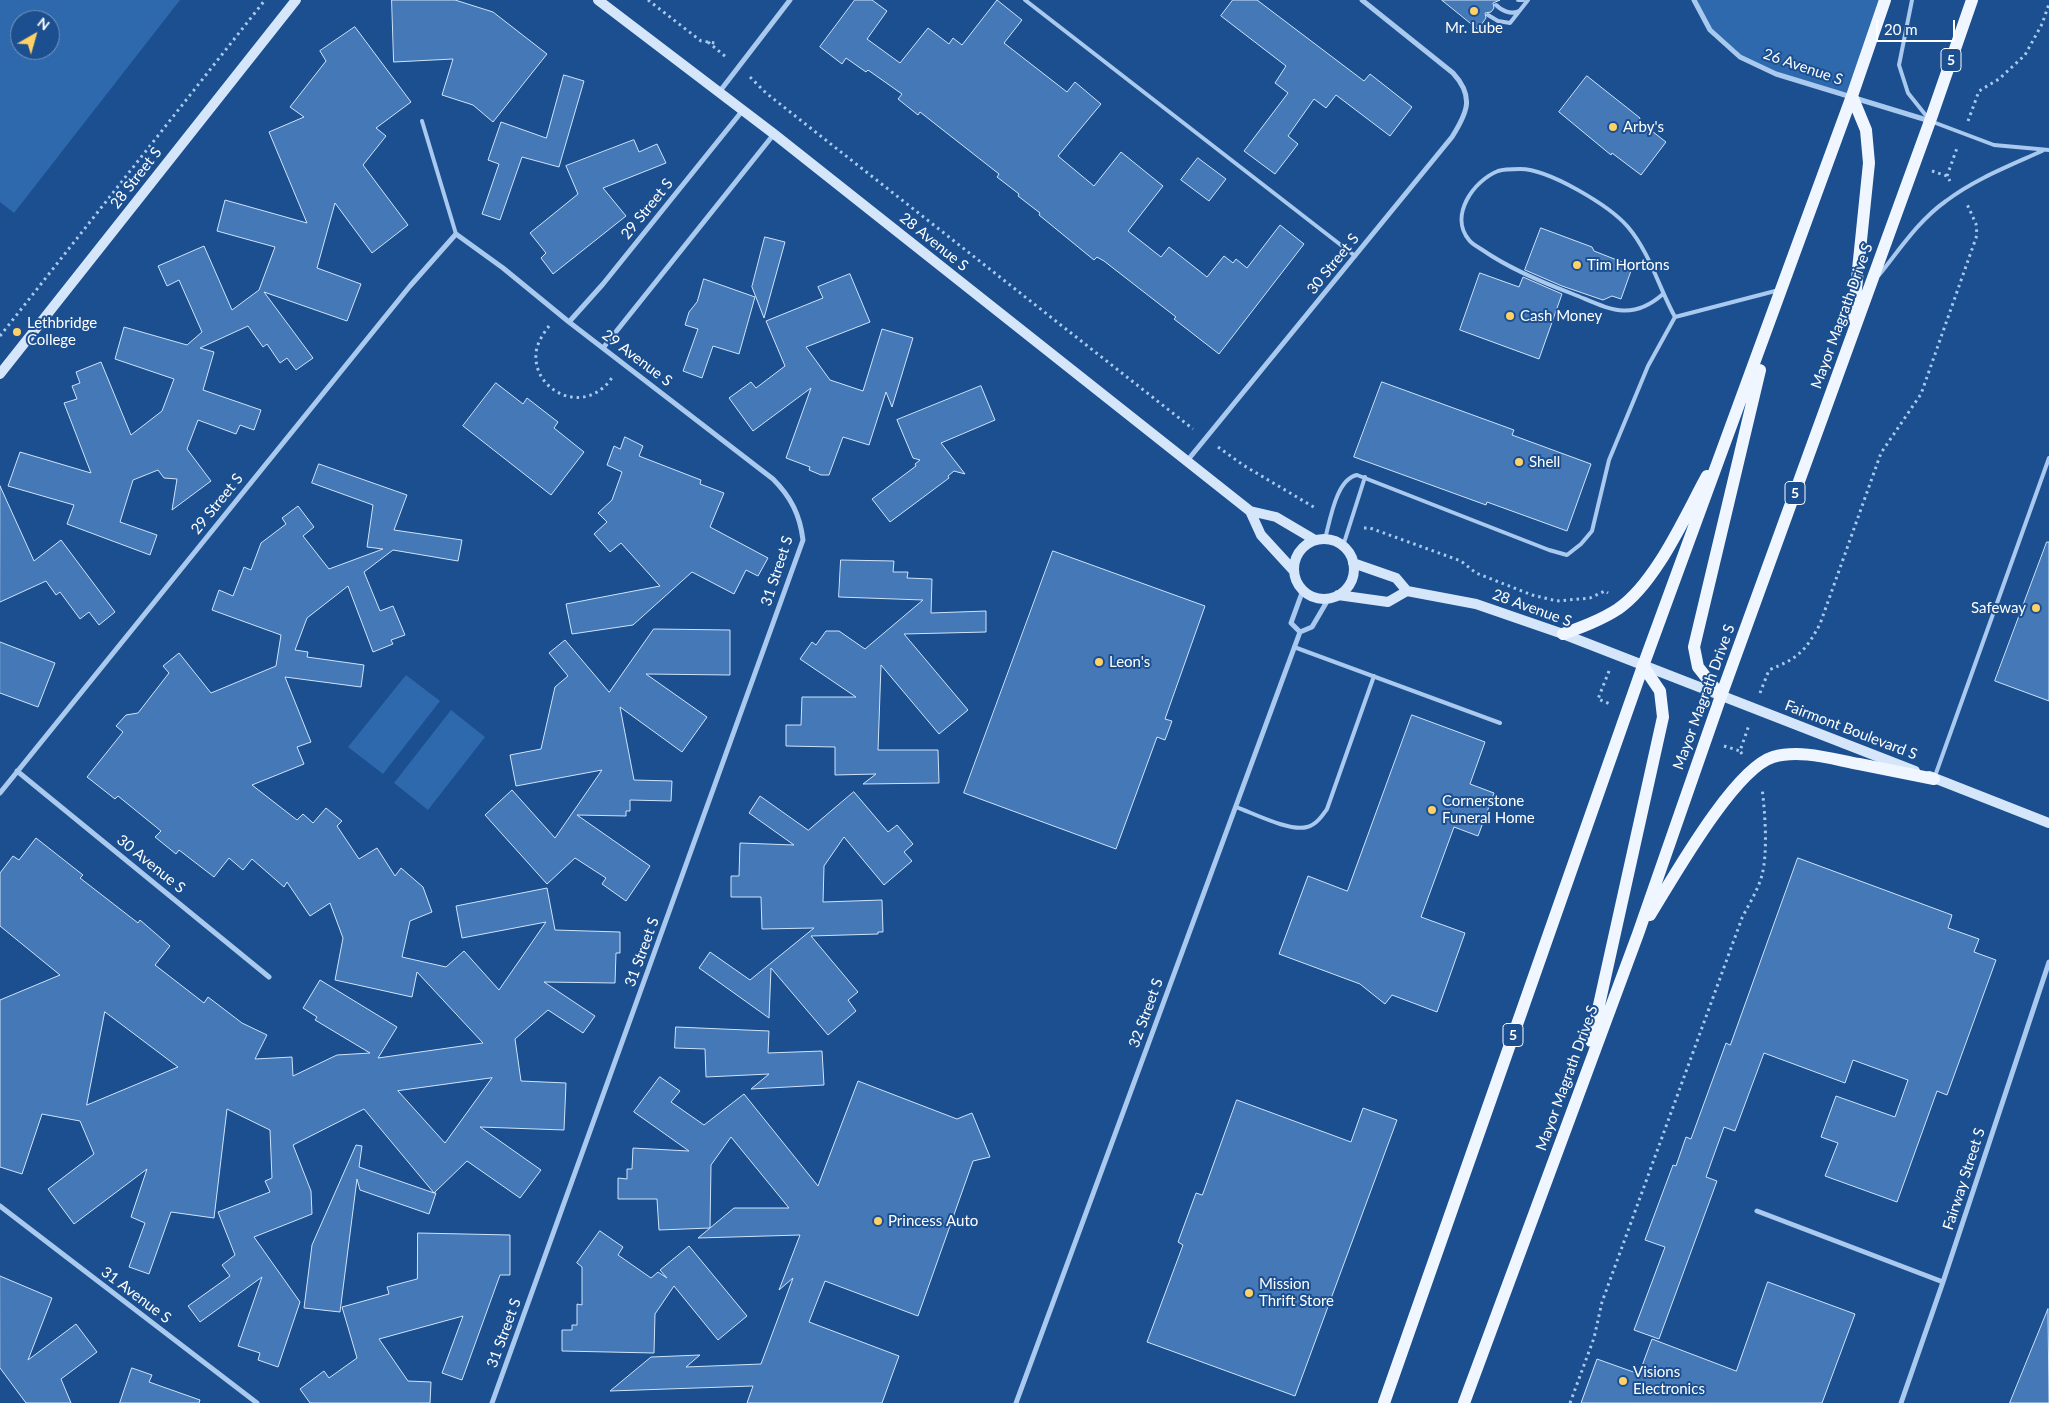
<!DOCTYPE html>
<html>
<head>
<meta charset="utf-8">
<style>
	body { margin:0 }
	#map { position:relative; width:2049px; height:1403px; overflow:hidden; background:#1b4f8f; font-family:Lato,sans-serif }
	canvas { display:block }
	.north { position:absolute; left:10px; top:10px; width:50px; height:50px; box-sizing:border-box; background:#1b4f8f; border:1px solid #7695bc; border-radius:50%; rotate:38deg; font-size:14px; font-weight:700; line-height:20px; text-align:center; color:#fff }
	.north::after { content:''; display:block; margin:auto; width:18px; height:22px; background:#ffd166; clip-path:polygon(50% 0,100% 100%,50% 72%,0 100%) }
	.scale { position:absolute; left:1876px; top:20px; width:79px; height:22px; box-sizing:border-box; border:2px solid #fff; border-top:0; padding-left:6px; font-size:15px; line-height:18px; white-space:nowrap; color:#fff; -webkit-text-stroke:4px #1b4f8f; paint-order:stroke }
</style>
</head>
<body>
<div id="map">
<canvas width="2049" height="1403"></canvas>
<div class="north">N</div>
<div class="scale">20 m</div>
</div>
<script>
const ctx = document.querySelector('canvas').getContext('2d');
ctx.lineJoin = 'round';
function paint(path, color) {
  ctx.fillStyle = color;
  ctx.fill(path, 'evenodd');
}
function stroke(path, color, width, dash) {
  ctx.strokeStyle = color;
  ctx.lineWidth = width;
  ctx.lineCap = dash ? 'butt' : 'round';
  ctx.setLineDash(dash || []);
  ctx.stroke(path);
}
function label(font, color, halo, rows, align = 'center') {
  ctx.font = font + ' Lato,sans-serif';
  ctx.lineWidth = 4;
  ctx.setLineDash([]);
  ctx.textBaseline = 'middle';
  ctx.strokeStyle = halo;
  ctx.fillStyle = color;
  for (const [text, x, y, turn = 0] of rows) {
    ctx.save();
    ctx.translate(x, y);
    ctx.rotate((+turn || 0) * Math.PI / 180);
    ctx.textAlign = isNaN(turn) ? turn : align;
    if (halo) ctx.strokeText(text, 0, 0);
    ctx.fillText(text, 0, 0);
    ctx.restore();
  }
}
const green = new Path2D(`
	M 0,0 L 180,0 L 14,213 L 0,202 ZM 20,20 L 50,20 L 50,50 L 20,50 Z
	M 1694,0 L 1885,0 L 1852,96 C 1804,82 1744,72 1711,31 C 1704,22 1699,10 1694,0 Z
	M 406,675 L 440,701 L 383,774 L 348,747 Z
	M 451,710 L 485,737 L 428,810 L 394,783 Z`);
const building = new Path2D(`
	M 392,0 L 455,0 L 493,12 L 547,54 L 493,122 L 473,105 L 442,95 L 453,59 L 394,62 Z
	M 855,0 L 872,0 L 887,11 L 867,39 L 900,63 L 928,28 L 949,44 L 953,38 L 962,45 L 997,0 L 1022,20 L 1004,43 L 1067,92 L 1075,82 L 1101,104 L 1058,156 L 1094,186 L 1121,152 L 1163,186 L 1128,231 L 1161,257 L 1169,247 L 1207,277 L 1224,256 L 1233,263 L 1236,259 L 1247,268 L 1280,225 L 1304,244 L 1219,354 L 1174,319 L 1176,317 L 1104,261 L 1097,257 L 1094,260 L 1039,215 L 1040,213 L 1018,196 L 1019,194 L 997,177 L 999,174 L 920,112 L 918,115 L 898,99 L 902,94 L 868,70 L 866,72 L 846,58 L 842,64 L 820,47 Z
	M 1233,0 L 1257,0 L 1364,81 L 1370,74 L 1412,107 L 1390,136 L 1336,95 L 1326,108 L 1314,99 L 1288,136 L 1298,144 L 1275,174 L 1244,151 L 1288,93 L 1275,83 L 1286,66 L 1221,16 Z
	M 1442,0 L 1500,0 L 1493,3 L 1494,8 L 1491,12 L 1485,13 L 1486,18 L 1478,29 Z
	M 355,27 L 411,102 L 376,128 L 386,136 L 363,165 L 408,225 L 372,253 L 335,203 L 317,268 L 361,284 L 347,321 L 264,292 L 313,358 L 296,370 L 287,358 L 280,363 L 267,344 L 263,347 L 248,326 L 200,348 L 214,352 L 203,390 L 261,410 L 254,430 L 240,425 L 236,434 L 198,420 L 187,449 L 211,481 L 172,510 L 177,479 L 164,478 L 158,470 L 133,480 L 120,522 L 157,535 L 150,555 L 67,524 L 74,505 L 8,486 L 20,452 L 91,473 L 64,403 L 77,399 L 72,386 L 80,383 L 76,372 L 101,362 L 131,435 L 162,411 L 174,379 L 115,359 L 124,327 L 187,345 L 202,332 L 179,280 L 167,286 L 158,266 L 204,246 L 232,310 L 259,290 L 275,247 L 217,231 L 225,200 L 307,223 L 269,132 L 304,117 L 290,107 L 326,61 L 320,51 Z
	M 564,75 L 584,81 L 559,167 L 522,157 L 500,220 L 482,214 L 499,164 L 488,160 L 501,122 L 546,138 Z
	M 1587,76 L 1640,118 L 1639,121 L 1666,142 L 1641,175 L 1612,153 L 1611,155 L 1559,112 Z
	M 634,140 L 639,152 L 657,144 L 666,163 L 603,188 L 626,216 L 553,274 L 541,258 L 546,253 L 530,233 L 578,194 L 566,166 Z
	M 1198,158 L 1226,179 L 1209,201 L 1181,180 Z
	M 1541,228 L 1592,247 L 1594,251 L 1622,262 L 1632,268 L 1621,299 L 1612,296 L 1603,300 L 1562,286 L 1525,270 Z
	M 765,237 L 785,242 L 764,318 L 752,287 Z
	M 1480,273 L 1519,287 L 1523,277 L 1562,294 L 1539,359 L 1460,330 Z
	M 850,274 L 870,322 L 806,347 L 830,380 L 863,391 L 882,329 L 913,338 L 892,407 L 886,392 L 869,445 L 843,437 L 829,475 L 821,475 L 809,470 L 810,467 L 786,458 L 811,388 L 753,431 L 729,398 L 751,382 L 756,388 L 785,366 L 766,321 L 823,298 L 818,287 Z
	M 704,279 L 755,297 L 739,354 L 713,346 L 702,378 L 683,371 L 698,329 L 685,325 L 689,312 L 697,302 Z
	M 1382,382 L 1514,430 L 1512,435 L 1591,464 L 1567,531 L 1487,502 L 1486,505 L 1354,457 Z
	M 496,383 L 523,404 L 527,398 L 558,422 L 554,428 L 584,452 L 551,495 L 463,426 Z
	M 981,386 L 995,420 L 941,443 L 965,474 L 954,471 L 948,476 L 949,478 L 890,522 L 872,499 L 916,466 L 915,464 L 920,460 L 913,458 L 897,420 Z
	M 625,437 L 643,446 L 639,456 L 701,480 L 700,484 L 724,493 L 710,527 L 768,558 L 758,576 L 746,570 L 734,594 L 692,572 L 633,625 L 572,634 L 566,604 L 660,586 L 621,543 L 610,552 L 594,534 L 607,522 L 598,513 L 612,500 L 622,472 L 607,465 L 614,446 L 620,449 Z
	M 319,464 L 407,495 L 394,530 L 462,540 L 458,561 L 393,550 L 364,572 L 380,611 L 393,606 L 405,635 L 391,640 L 393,644 L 373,652 L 348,586 L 307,618 L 295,650 L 308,652 L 307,657 L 364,665 L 361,687 L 285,677 L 311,742 L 297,747 L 304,764 L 252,785 L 297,820 L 303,814 L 313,823 L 326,808 L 342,821 L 337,826 L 359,859 L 377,848 L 395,876 L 401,868 L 423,887 L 432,912 L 410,921 L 402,957 L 446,967 L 464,951 L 499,990 L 546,922 L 462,938 L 456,906 L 547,888 L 555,930 L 620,932 L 620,953 L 616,953 L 615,983 L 544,982 L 595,1016 L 583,1033 L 548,1010 L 515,1039 L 521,1081 L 566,1083 L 564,1130 L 480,1127 L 541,1170 L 520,1198 L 467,1161 L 434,1193 L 436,1193 L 429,1214 L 360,1190 L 357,1179 L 340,1312 L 304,1308 L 312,1245 L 356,1145 L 362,1146 L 359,1167 L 434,1193 L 364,1109 L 293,1145 L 311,1191 L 312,1214 L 254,1237 L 300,1302 L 278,1367 L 258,1360 L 260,1353 L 238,1346 L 262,1277 L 200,1322 L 188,1306 L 230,1276 L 222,1265 L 235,1255 L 218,1212 L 270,1192 L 265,1181 L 272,1178 L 270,1130 L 227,1109 L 214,1218 L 171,1212 L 149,1274 L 129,1267 L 145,1223 L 131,1217 L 147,1169 L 74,1224 L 48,1189 L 94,1154 L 80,1121 L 42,1114 L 22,1174 L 0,1167 L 0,1000 L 60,975 L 0,926 L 0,873 L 13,856 L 19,860 L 36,838 L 83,875 L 80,878 L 138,923 L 140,920 L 170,946 L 155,965 L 204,1003 L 208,997 L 242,1023 L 267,1035 L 255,1059 L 292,1057 L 293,1076 L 337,1055 L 370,1053 L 315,1020 L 317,1017 L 303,1008 L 320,980 L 397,1027 L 378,1058 L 483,1043 L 417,972 L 412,997 L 335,980 L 343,938 L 330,903 L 310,916 L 287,882 L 284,887 L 252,859 L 243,870 L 229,858 L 214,877 L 179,850 L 176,854 L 155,837 L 161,831 L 118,796 L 115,799 L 87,777 L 123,732 L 116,726 L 126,715 L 138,713 L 169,673 L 163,666 L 179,653 L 211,693 L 276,666 L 281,635 L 212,610 L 219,590 L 233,596 L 244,567 L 251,570 L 261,543 L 286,524 L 282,518 L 298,506 L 314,527 L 303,536 L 329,569 L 383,549 L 367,547 L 373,505 L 312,483 ZM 105,1012 L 178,1067 L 87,1105 ZM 492,1078 L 445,1143 L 398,1091 Z
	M 0,486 L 34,561 L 61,540 L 115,612 L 99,625 L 89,612 L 80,619 L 60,592 L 56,595 L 46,581 L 0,602 Z
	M 2047,542 L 2049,542 L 2049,701 L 1995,681 Z
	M 1053,551 L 1205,606 L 1165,719 L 1172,721 L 1165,740 L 1157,737 L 1116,849 L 964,793 Z
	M 841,560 L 894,561 L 893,572 L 908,572 L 907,578 L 932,579 L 931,613 L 986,611 L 986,632 L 904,634 L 968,710 L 939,734 L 881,665 L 878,750 L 938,750 L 939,783 L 863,784 L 876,774 L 835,775 L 835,747 L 786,746 L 786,725 L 801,725 L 802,697 L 856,697 L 800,659 L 812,642 L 816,645 L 826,631 L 839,631 L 865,649 L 923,600 L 839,597 Z
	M 654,629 L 730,630 L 730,675 L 646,674 L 707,717 L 682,752 L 620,707 L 634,780 L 672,781 L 671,801 L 630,800 L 630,811 L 626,811 L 626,816 L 577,815 L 650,866 L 626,901 L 602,884 L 606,878 L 575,858 L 547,884 L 485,815 L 512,790 L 555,838 L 602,770 L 516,786 L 510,755 L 541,749 L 555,687 L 568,676 L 549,653 L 565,640 L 609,692 Z
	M 0,642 L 55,663 L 38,707 L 0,693 Z
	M 1412,715 L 1485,742 L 1470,784 L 1494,793 L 1478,836 L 1454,827 L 1421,917 L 1465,933 L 1437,1012 L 1392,995 L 1385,1004 L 1360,984 L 1279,954 L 1308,876 L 1347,891 Z
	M 854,792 L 888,832 L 897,825 L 913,844 L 904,852 L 912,861 L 884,885 L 844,837 L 824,866 L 823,902 L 882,900 L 883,932 L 878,932 L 878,934 L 811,936 L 858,992 L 848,1000 L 856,1011 L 828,1035 L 771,968 L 769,1018 L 699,968 L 710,952 L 750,980 L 814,928 L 762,929 L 761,897 L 731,897 L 731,876 L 739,876 L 740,843 L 794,845 L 749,813 L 760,796 L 808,830 Z
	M 1798,858 L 1952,915 L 1948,928 L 1979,939 L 1974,952 L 1996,960 L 1947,1095 L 1937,1091 L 1897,1202 L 1825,1176 L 1838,1143 L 1821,1137 L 1836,1096 L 1895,1117 L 1908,1080 L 1853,1060 L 1845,1083 L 1764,1053 L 1735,1131 L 1724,1127 L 1706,1177 L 1717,1181 L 1659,1339 L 1634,1330 L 1665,1247 L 1645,1240 L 1673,1165 L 1676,1166 L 1686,1137 L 1691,1139 L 1726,1043 L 1730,1045 Z
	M 676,1027 L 769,1031 L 768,1053 L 822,1051 L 824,1085 L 751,1089 L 769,1074 L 706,1077 L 705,1049 L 675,1048 Z
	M 660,1077 L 680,1091 L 671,1102 L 704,1125 L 744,1094 L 818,1186 L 858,1081 L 957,1119 L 972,1113 L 990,1157 L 973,1161 L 918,1316 L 825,1281 L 809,1322 L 899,1356 L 882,1403 L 747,1403 L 753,1386 L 610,1391 L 651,1357 L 700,1355 L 686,1367 L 761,1364 L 793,1278 L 779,1290 L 800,1235 L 698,1238 L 734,1208 L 789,1208 L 731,1137 L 711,1165 L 710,1228 L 659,1230 L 657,1199 L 618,1199 L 618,1178 L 627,1179 L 627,1169 L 632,1169 L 633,1148 L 689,1151 L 634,1112 Z
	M 1237,1100 L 1351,1142 L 1363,1108 L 1397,1120 L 1295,1396 L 1147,1342 L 1183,1245 L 1178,1242 L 1196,1193 L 1202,1195 Z
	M 600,1231 L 623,1247 L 618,1255 L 651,1278 L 658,1272 L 667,1278 L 660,1270 L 689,1246 L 747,1316 L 718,1340 L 674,1286 L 655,1314 L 654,1353 L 562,1351 L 562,1330 L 572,1330 L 572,1325 L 577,1325 L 577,1304 L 582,1305 L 582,1267 L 577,1263 Z
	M 418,1233 L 510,1235 L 510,1275 L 500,1275 L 462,1380 L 442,1373 L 463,1316 L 379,1339 L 408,1381 L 431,1382 L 430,1403 L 310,1403 L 300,1389 L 324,1371 L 329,1378 L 357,1358 L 342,1307 L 389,1294 L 387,1287 L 417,1279 Z
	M 0,1276 L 52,1298 L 28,1360 L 76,1324 L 97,1352 L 61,1379 L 71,1403 L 26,1403 L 0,1368 Z
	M 1768,1282 L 1855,1314 L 1822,1403 L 1581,1403 L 1597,1359 L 1639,1374 L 1652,1339 L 1736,1371 Z
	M 2048,1309 L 2049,1403 L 2010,1403 Z
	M 132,1368 L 152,1375 L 149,1382 L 200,1400 L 199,1403 L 120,1403 Z`);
const path = new Path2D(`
	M 648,0 L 701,41 L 715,43
	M 708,42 L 726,57
	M 750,77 L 766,93 L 1193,429
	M 1968,121 L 1979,91 L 1999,79 L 2025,55 L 2042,24 L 2049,4
	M 1932,171 L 1947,176 L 1950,181
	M 1947,176 L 1957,148
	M 549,326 C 543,334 537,343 536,353 C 533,387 573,410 600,390 C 605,387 610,381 613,376
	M 0,336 L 265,0
	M 1218,447 L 1243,465 L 1317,509
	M 1364,528 L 1370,528 L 1461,561 L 1476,573 L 1532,595 L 1557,601 L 1590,598 L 1605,591 L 1608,593
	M 1609,671 L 1598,699 L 1610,704
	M 1760,693 L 1769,670 C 1798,658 1805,652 1820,624 L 1881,453 L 1921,394 L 1977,235 L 1976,224 L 1967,204
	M 1724,746 L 1740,751
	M 1742,754 L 1740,751 L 1749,725
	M 1570,1403 L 1594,1338 L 1602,1302 L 1742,918 C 1749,904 1758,890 1762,875 C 1768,852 1765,812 1762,788`);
const lane = new Path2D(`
	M 1025,0 L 1355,256
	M 1518,0 L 1523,0
	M 1912,0 L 1899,65 L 1908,93 L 1928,118
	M 1496,5 C 1502,11 1511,15 1519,11
	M 1488,15 L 1498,21 L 1510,23 L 1528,0
	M 422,121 L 456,234
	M 1933,122 L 1994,145 L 2049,150
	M 1879,275 C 1900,249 1919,220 1946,201 C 1975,179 2009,166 2042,151
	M 1663,294 C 1630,323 1608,308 1573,294 C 1541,282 1510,269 1481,249 C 1478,247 1472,244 1469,240 C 1449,216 1473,181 1498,171 C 1504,169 1514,169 1520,169 C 1549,169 1610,206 1628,227 C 1650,253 1659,288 1675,317
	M 1325,539 C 1330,521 1336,479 1357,475 L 1549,550 L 1567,555 L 1581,544 L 1592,531 L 1609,460 L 1648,366 L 1675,317 L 1779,290
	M 1343,546 L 1365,477
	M 1294,647 L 1500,723
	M 1935,776 L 2049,458
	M 1236,807 C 1253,813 1290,832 1307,827 C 1316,825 1322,816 1327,809 L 1374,676`);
const street = new Path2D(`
	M 1694,0 L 1710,30 L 1740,57 L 1776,74 L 1930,121
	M 720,91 L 790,0
	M 569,322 L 603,284 L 743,110
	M 603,348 L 774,134
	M 1187,461 L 1452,137 C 1467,113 1475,97 1453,73 L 1362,0
	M 1300,632 L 1291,623 L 1303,590
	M 17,771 L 269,977
	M 0,793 L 410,286 L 456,234 L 503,268 L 569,322 L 773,479 C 791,497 800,515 803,540 L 492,1403
	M 0,1206 L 257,1403
	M 1757,1211 L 1943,1282
	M 1016,1403 L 1300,632 L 1312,627 L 1329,598
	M 1901,1403 L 1943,1282 L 2049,962`);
const secondary = new Path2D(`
	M 598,0 L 774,134 L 1250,511 L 1276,517 L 1315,540
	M 0,374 L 296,0
	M 1250,511 L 1261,535 L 1294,571
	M1294 569a30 30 0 1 1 60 0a30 30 0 1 1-60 0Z
	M 1353,563 L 1396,578 L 1407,591
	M 1338,595 L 1388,602 L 1407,591 L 1476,604 L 1563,634 L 1915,771
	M 1929,776 L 2049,823`);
const primary = new Path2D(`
	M 1852,96 L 1866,130 L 1869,163 L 1853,318
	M 1563,634 C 1582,627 1601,620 1618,609 C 1656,583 1685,516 1707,476
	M 1721,696 L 1698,667 L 1694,647 L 1760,370
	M 1650,915 C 1673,878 1734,769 1773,757 C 1800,749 1832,759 1859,764 C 1884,769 1909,774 1934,779
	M 1591,1041 L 1663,717 L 1660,691 L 1643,666
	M 1384,1403 L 1643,666 L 1852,96 L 1885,0
	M 1464,1403 L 1638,934 L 1721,696 L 1930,121 L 1972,0`);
const markers = [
	[1474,11,5,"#ffd166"],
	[1613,127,5,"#ffd166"],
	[1577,265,5,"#ffd166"],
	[1510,316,5,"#ffd166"],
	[17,332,5,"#ffd166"],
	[1519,462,5,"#ffd166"],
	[2036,608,5,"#ffd166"],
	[1099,662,5,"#ffd166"],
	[1432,810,5,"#ffd166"],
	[878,1221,5,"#ffd166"],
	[1249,1293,5,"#ffd166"],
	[1623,1381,5,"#ffd166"]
];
const shields = [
	[1951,60,20],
	[1795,493,20],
	[1513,1035,20]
];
const shieldNames = [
	["5",1951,60],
	["5",1795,493],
	["5",1513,1035]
];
const poiNames = [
	["Mr. Lube",1474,28,"center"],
	["Arby's",1623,127],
	["Tim Hortons",1587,265],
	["Cash Money",1520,316],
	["Lethbridge",27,323],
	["College",27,340],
	["Shell",1529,462],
	["Safeway",2026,608,"right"],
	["Leon's",1109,662],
	["Cornerstone",1442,801],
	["Funeral Home",1442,818],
	["Princess Auto",888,1221],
	["Mission",1259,1284],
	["Thrift Store",1259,1301],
	["Visions",1633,1372],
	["Electronics",1633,1389]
];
const streetNames = [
	["26 Avenue S",1803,67,19],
	["28 Street S",136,178,-52],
	["29 Street S",647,209,-51],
	["28 Avenue S",934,242,39],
	["30 Street S",1333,264,-51],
	["Mayor Magrath Drive S",1842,316,-70],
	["29 Avenue S",637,358,37],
	["29 Street S",217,504,-51],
	["31 Street S",777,571,-72],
	["28 Avenue S",1532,608,20],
	["Mayor Magrath Drive S",1704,697,-70],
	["Fairmont Boulevard S",1851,730,21],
	["30 Avenue S",151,864,39],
	["31 Street S",642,952,-70],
	["32 Street S",1146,1013,-70],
	["Mayor Magrath Drive S",1567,1078,-70],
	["Fairway Street S",1964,1179,-72],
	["31 Avenue S",136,1295,37],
	["31 Street S",504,1333,-70]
];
paint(green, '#2e69ad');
paint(building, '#4478b7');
stroke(building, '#cfe3fa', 1);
stroke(path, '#a9c9ee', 3, [2.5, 4]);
stroke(lane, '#a9c9ee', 4);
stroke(street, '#a9c9ee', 5);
stroke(secondary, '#d6e6fa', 10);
stroke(primary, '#f0f6ff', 12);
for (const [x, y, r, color] of markers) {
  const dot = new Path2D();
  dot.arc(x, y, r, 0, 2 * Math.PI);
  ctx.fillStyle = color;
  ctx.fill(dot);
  stroke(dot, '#1b4f8f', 2);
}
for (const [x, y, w] of shields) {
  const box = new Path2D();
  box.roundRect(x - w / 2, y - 11.5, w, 23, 4);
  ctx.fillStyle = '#1b4f8f';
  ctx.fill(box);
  stroke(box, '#fff', 1);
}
label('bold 14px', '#fff', null, shieldNames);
label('15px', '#fff', '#1b4f8f', poiNames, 'left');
label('15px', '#fff', '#1b4f8f', streetNames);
</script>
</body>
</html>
